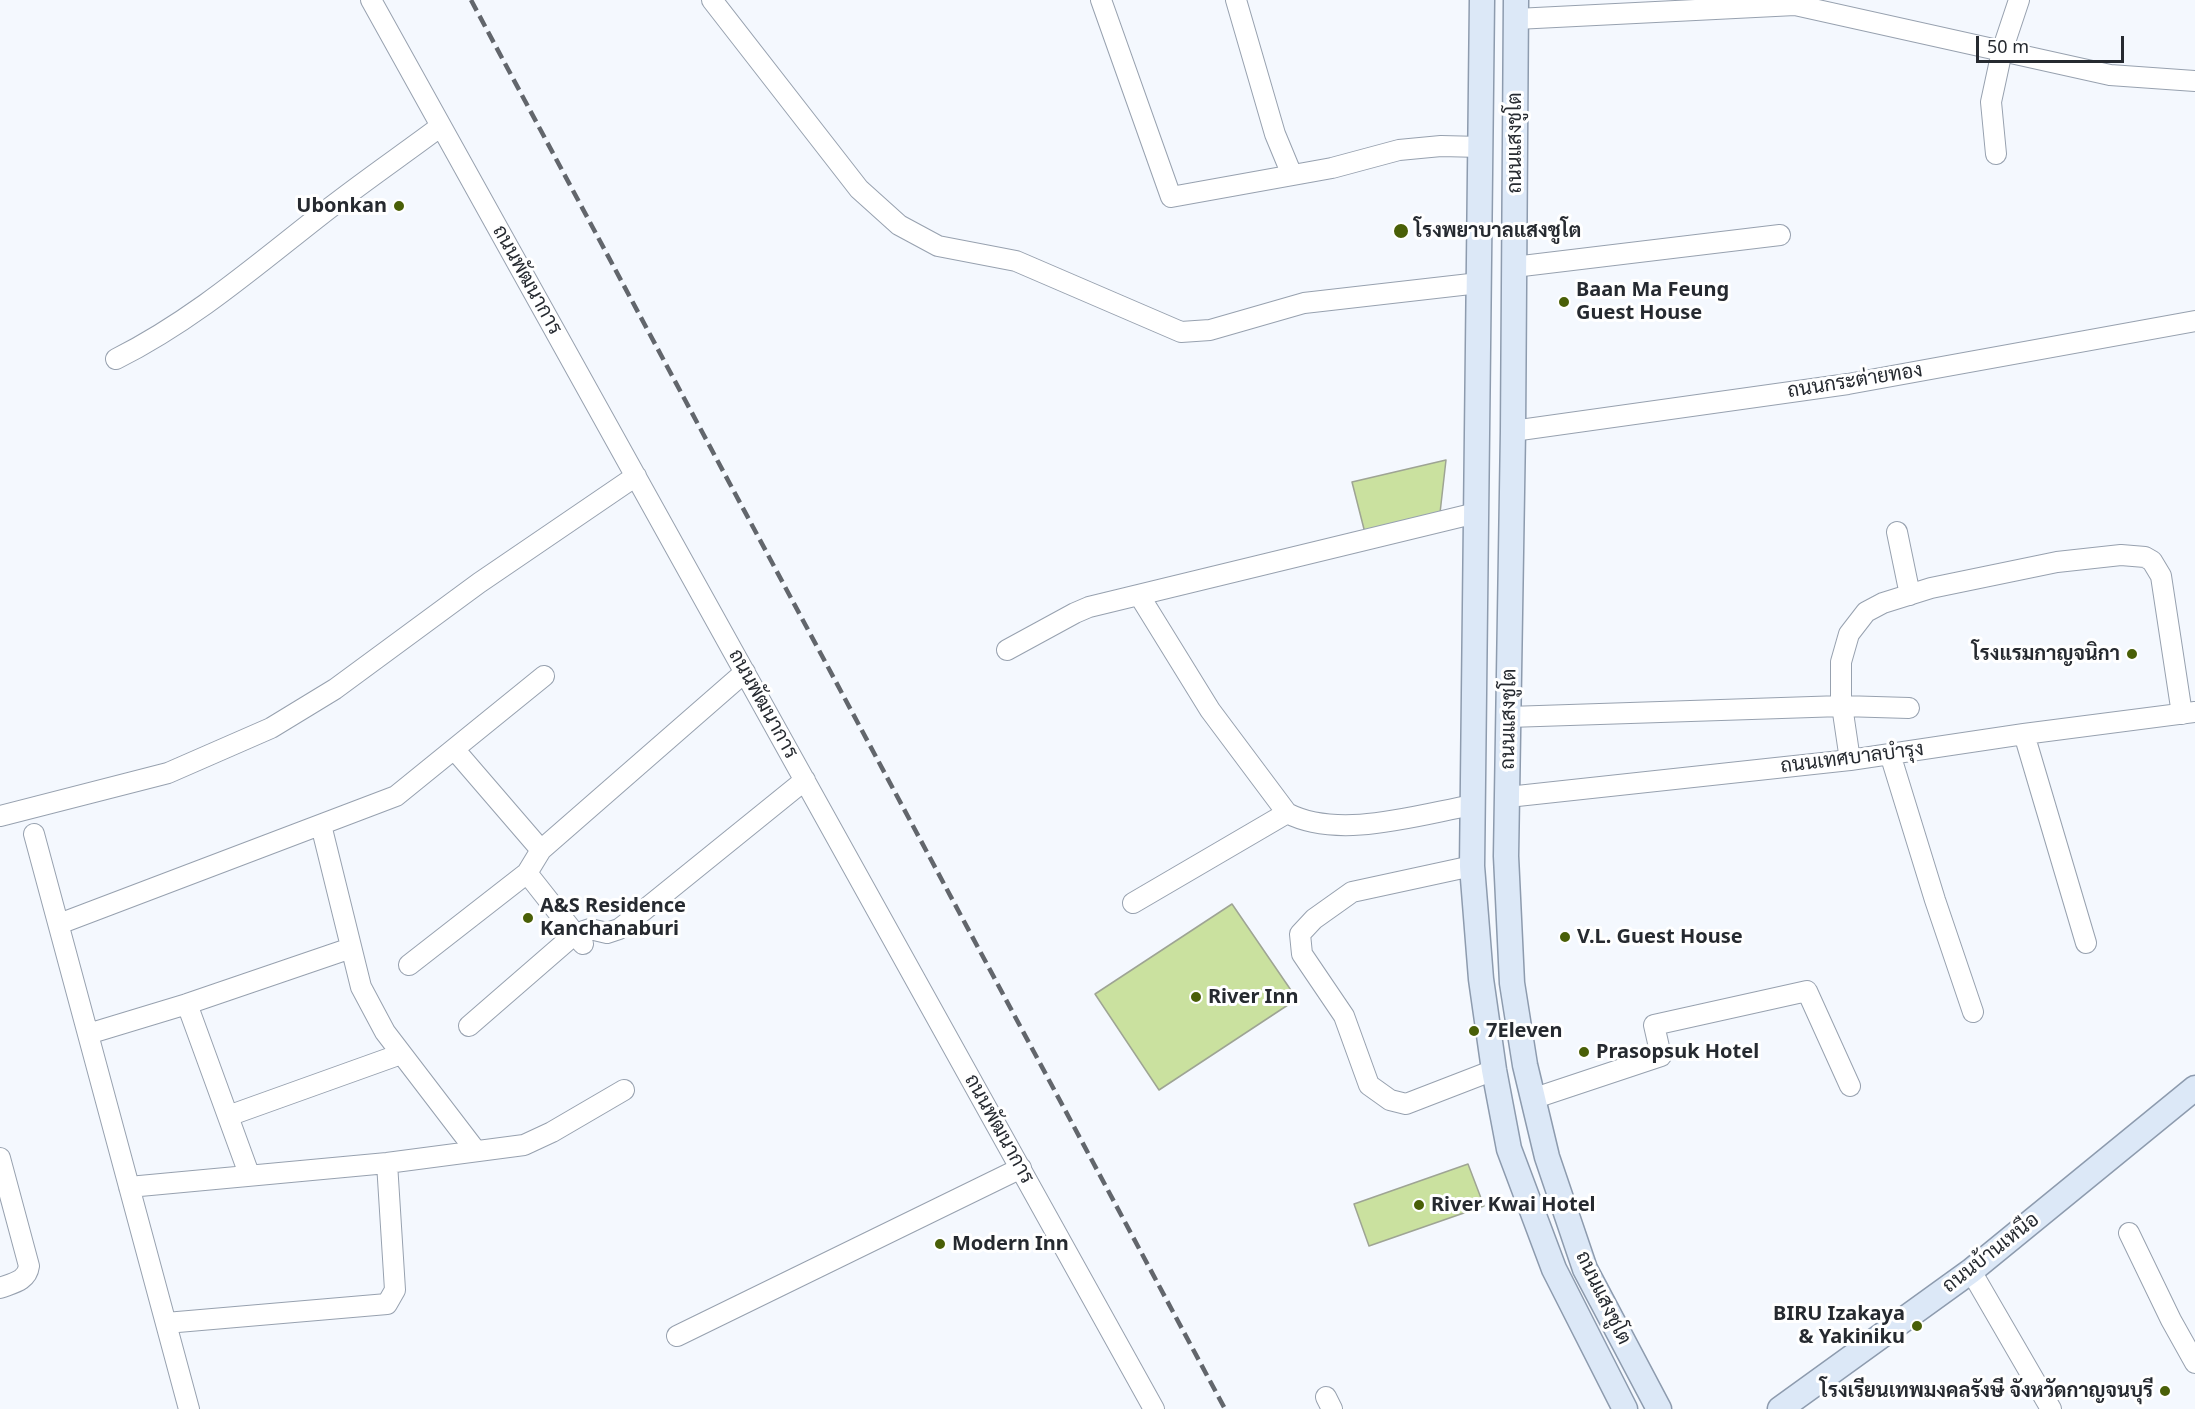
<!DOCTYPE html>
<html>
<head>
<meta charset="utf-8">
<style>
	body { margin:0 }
	#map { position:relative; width:2195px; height:1409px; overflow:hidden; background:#f4f8fe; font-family:"Noto Sans",sans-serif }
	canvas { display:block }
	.scale { position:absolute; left:1976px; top:36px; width:148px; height:27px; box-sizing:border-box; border:3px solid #262a30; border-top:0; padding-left:8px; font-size:18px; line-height:21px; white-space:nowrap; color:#262a30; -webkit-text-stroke:4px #fff; paint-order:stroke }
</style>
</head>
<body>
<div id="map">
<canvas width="2195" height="1409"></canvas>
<div class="scale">50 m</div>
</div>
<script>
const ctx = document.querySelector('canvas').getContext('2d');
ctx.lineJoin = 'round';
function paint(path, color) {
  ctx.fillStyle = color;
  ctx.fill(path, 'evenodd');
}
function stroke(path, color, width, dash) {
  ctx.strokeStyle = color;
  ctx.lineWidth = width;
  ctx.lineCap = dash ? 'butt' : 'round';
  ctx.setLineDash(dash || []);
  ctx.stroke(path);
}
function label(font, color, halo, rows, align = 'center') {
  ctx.font = font + ' "Noto Sans",Sarabun,sans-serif';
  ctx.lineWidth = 6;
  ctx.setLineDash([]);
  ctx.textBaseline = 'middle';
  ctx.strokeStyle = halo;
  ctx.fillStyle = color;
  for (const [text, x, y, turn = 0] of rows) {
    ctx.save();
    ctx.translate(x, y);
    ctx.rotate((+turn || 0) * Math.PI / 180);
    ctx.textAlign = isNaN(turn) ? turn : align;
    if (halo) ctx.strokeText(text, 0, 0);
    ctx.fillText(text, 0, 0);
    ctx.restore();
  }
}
const building = new Path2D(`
	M 1446,460 L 1440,513 L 1365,533 L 1352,482 Z
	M 1232,904 L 1297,999 L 1159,1090 L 1095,994 Z
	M 1468,1164 L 1484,1206 L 1369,1246 L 1354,1204 Z`);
const minor = new Path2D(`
	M 371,0 L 1154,1409
	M 712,0 L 859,189 L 899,225 L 938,246 L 1016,261 L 1181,332 L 1210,330 L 1304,303 L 1479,283
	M 1101,0 L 1171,197 L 1332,168 L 1399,150 L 1441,146 L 1481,147
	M 1236,0 L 1275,134 L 1292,175
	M 1516,19 L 1795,5 L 2110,75 L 2195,81
	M 1996,154 L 1991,102 L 2002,51 L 2019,0
	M 1514,267 L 1780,235
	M 116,359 C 196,319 261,261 331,207 C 367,179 405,153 441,126
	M 1513,431 L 1848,384 L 2195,321
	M 1897,532 L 1910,595
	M 1139,595 L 1210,710 L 1287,813 C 1339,840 1417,815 1473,805
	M 1007,650 L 1075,613 L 1089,607 L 1476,513
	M 1509,717 L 1842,706 L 1909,708
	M 2024,734 L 2086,943
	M 454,749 L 541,850
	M 1890,754 L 1935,900 L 1973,1012
	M 1850,760 L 1841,699 L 1841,662 L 1849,634 L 1866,612 L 1883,603 L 1931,588 L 2057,562 L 2121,555 L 2145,557 L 2152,561 L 2161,576 L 2182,714
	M 1508,797 L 1850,760 L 2024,734 L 2195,712
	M 0,816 L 168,773 L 271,728 L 335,689 L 479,583 L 636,476
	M 321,825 L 361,987 L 385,1032 L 476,1151
	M 34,834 L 189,1409
	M 1472,866 L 1352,892 L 1314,919 L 1300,934 L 1302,954 L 1344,1016 L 1369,1085 L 1390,1100 L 1406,1104 L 1494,1070
	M 527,873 L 583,944
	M 1133,903 L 1287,813
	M 59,924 L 396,796 L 544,676
	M 409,965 L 527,873 L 541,850 L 745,672
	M 187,1004 L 249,1174
	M 469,1026 L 575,934 L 590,929 L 607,933 L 619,929 L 643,911 L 805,780
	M 88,1034 L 187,1004 L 351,948
	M 1532,1099 L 1661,1056 L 1654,1025 L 1807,991 L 1850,1086
	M 228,1116 L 401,1054
	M 0,1158 L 29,1266 C 27,1281 13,1283 0,1288
	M 129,1187 L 387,1163 L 524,1145 L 552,1132 L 624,1090
	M 2129,1233 L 2171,1320 L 2195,1363
	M 1971,1271 L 2051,1409
	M 166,1323 L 387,1304 L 395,1290 L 387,1163
	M 677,1336 L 1021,1168
	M 1326,1397 L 1332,1409`);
const major = new Path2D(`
	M 1482,0 L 1472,866 L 1481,979 L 1494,1070 L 1509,1149 L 1554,1269 L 1625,1409
	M 1516,0 L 1513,431 L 1506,856 L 1512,983 L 1525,1065 L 1547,1157 L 1585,1269 L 1659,1409
	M 1780,1409 L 1971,1271 L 2195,1088`);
const rail = new Path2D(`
	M 471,0 L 1225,1409`);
const markers = [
	[399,206,6,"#495f07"],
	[1401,231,8,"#495f07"],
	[1564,302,6,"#495f07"],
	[2132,654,6,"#495f07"],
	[528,918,6,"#495f07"],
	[1565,937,6,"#495f07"],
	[1196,997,6,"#495f07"],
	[1474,1031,6,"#495f07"],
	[1584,1052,6,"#495f07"],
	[1419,1205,6,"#495f07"],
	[940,1244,6,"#495f07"],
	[1917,1326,6,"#495f07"],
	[2165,1391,6,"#495f07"]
];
const streetNames = [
	["ถนนแสงชูโต",1515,143,-90],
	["ถนนพัฒนาการ",527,280,61],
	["ถนนกระต่ายทอง",1855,381,-9],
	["ถนนพัฒนาการ",763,704,61],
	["ถนนแสงชูโต",1509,719,-89],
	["ถนนเทศบาลบำรุง",1852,758,-7],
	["ถนนพัฒนาการ",999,1129,61],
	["ถนนบ้านเหนือ",1991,1253,-38],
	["ถนนแสงชูโต",1603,1298,64]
];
const poiNames = [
	["Ubonkan",387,206,"right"],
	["โรงพยาบาลแสงชูโต",1414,231],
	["Baan Ma Feung",1576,290],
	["Guest House",1576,313],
	["โรงแรมกาญจนิกา",2120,654,"right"],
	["A&S Residence",540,906],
	["Kanchanaburi",540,929],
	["V.L. Guest House",1577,937],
	["River Inn",1208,997],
	["7Eleven",1486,1031],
	["Prasopsuk Hotel",1596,1052],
	["River Kwai Hotel",1431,1205],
	["Modern Inn",952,1244],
	["BIRU Izakaya",1905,1314,"right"],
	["& Yakiniku",1905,1337,"right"],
	["โรงเรียนเทพมงคลรังษี จังหวัดกาญจนบุรี",2153,1391,"right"]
];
paint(building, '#cae19f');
stroke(building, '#9ea494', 1.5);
stroke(minor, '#97a1af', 22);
stroke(major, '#8d9bae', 27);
stroke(minor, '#fff', 20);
stroke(major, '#dce8f7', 24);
stroke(rail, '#62666c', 4.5, [12, 6]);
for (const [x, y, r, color] of markers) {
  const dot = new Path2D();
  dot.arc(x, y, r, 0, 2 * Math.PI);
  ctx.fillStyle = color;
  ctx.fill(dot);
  stroke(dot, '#fff', 2);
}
label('20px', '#262a30', '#fff', streetNames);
label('bold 20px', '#262a30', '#fff', poiNames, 'left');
</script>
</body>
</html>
